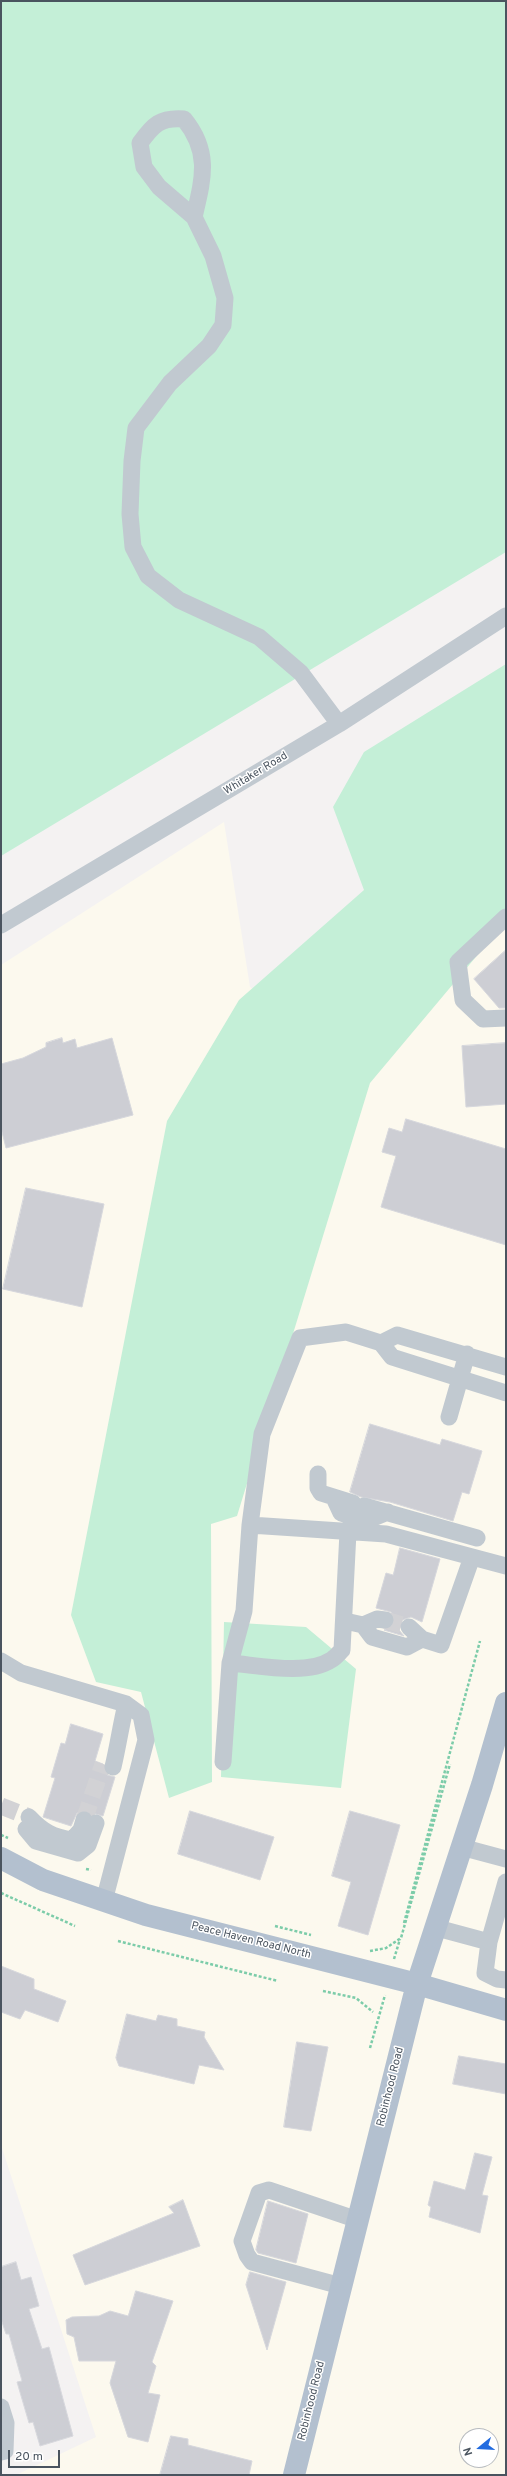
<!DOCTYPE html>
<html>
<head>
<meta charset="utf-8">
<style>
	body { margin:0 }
	#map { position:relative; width:507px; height:2476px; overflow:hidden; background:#f4f2f2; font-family:Overpass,sans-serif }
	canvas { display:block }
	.frame { position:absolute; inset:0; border:2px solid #4a545f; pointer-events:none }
	.north { position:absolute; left:459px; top:2428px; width:40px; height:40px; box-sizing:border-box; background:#fff; border:1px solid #b7bbbf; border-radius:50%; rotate:252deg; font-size:11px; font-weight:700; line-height:16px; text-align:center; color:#4a545f }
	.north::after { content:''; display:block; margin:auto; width:14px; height:18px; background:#216be0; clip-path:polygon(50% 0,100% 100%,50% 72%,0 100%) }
	.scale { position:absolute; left:8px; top:2450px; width:52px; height:18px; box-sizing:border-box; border:2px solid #4a545f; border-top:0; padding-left:5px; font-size:12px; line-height:14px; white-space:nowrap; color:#4a545f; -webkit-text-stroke:3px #fff; paint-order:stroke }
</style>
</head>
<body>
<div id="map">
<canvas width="507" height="2476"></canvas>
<div class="frame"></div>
<div class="north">N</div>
<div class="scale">20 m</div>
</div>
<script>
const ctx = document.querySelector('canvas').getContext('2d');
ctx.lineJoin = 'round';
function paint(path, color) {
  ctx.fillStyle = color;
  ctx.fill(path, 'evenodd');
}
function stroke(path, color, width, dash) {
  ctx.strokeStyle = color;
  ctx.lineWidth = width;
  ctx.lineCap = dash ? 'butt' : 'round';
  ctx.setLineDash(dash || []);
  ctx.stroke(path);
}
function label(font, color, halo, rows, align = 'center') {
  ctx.font = font + ' Overpass,sans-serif';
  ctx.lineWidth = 3;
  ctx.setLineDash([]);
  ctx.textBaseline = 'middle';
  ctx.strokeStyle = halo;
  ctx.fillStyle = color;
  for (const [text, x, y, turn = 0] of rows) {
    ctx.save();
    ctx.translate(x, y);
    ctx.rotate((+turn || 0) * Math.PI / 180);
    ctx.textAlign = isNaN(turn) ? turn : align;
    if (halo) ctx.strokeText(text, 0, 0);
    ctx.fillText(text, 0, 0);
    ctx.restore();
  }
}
const commercial = new Path2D(`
	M 224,822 L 250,987 L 313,1030 L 506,906 L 506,2475 L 16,2475 L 96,2437 L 1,2145 L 1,965 ZM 467,2436 L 491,2436 L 491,2460 L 467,2460 Z`);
const green = new Path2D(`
	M 1,1 L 506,1 L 506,552 L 1,856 Z
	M 506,664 L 506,921 L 370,1083 L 237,1516 L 211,1524 L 212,1782 L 169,1798 L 141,1692 L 96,1682 L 71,1615 L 167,1121 L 239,1000 L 364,890 L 333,807 L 364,752 Z
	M 224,1622 L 306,1627 L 356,1669 L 341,1788 L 221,1777 Z`);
const building = new Path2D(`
	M 506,950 L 506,1008 L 499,1008 L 474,979 Z
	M 62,1038 L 63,1043 L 75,1039 L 77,1048 L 112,1038 L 133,1115 L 6,1148 L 1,1128 L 1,1064 L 23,1058 L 46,1047 L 46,1043 Z
	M 506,1043 L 506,1104 L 466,1107 L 462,1046 Z
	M 406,1119 L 506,1149 L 506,1245 L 381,1207 L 396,1156 L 382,1152 L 389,1128 L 402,1132 Z
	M 26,1188 L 104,1204 L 82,1307 L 3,1289 Z
	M 370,1424 L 440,1445 L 442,1439 L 482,1451 L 469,1494 L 462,1492 L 453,1521 L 390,1502 L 361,1497 L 350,1492 Z
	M 400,1548 L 440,1559 L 422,1622 L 411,1617 L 402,1620 L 399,1630 L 404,1636 L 384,1630 L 393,1626 L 394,1616 L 391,1612 L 376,1608 L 386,1573 L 393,1575 Z
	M 71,1724 L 103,1734 L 95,1761 L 103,1764 L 107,1775 L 115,1777 L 103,1816 L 81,1810 L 77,1813 L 71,1826 L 43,1817 L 55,1778 L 51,1777 L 61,1743 L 65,1744 Z
	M 190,1811 L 274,1837 L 260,1880 L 178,1854 Z
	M 350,1811 L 400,1825 L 368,1935 L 338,1926 L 351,1882 L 332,1876 Z
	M 1,1966 L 34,1979 L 34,1989 L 66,2001 L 58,2022 L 25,2010 L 20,2019 L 1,2012 Z
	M 127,2014 L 156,2021 L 158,2015 L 177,2019 L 177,2026 L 205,2032 L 204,2037 L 224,2070 L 199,2065 L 194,2084 L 119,2066 L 116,2058 Z
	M 297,2042 L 328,2047 L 311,2131 L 284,2127 Z
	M 459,2056 L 506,2064 L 506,2094 L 453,2084 Z
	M 475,2153 L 492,2157 L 482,2195 L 488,2196 L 480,2233 L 429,2217 L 431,2207 L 428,2205 L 434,2181 L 465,2190 Z
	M 183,2200 L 200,2246 L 85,2285 L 73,2255 L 174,2213 L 169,2207 Z
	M 268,2201 L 308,2214 L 296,2263 L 258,2253 L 256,2250 Z
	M 16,2262 L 21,2280 L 31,2277 L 39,2306 L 29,2309 L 42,2349 L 49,2347 L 73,2436 L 40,2446 L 33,2422 L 29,2423 L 17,2382 L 22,2381 L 9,2334 L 6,2334 L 1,2319 L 1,2267 Z
	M 250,2272 L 286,2282 L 267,2350 L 246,2285 Z
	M 136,2291 L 173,2301 L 152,2362 L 156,2366 L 148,2393 L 160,2395 L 148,2442 L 128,2437 L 110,2383 L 116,2361 L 79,2361 L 74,2337 L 67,2334 L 66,2320 L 72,2317 L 99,2316 L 110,2311 L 128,2316 Z
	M 171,2436 L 188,2439 L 188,2445 L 252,2461 L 249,2475 L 160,2475 Z`);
const minorTunnel = new Path2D(`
	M 385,1620 L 409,1627
	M 1,1806 L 29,1817
	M 84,1820 L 103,1764`);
const path = new Path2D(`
	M 1,1835 L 8,1838
	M 86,1869 L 91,1870
	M 1,1893 L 75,1926
	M 404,1923 L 480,1641
	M 275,1926 L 311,1935
	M 118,1941 L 278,1981
	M 370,1951 L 386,1948 L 401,1938 L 450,1764
	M 394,1959 L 400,1939
	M 323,1991 L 356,1998 L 373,2012
	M 370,2048 L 385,1995`);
const minor = new Path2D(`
	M 194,217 C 203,179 211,152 184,119 C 160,117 153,125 140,143 L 144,167 L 159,187 L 194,217 L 213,256 L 225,298 L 223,325 L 209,346 L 170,383 L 136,428 L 132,461 L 130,514 L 133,547 L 148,576 L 179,600 L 259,637 L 301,673 L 339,724
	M 506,917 L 458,962 L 463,1000 L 483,1019 L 506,1018
	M 1,925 L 339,724 L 506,616
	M 381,1343 L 397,1335 L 506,1367
	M 449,1417 L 467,1354
	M 318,1474 L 318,1488 L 321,1493 L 353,1503
	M 334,1498 L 341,1513 L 366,1521 L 388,1512
	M 364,1506 L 477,1538
	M 250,1525 L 262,1434 L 300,1338 L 346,1332 L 381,1343 L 392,1357 L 506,1393
	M 345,1621 L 363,1625 L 372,1637 L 407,1647 L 422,1639 L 441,1645 L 472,1557
	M 363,1625 L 377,1619 L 385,1620
	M 409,1627 L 422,1639
	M 1,1661 L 21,1673 L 126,1704 L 141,1715 L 146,1740 L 104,1901
	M 230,1663 C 257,1665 307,1676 331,1660 C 335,1658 339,1653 342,1650 L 348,1532
	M 223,1762 L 230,1663 L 244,1611 L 250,1525 L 386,1534 L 506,1566
	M 113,1767 C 118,1746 121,1725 126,1704
	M 29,1817 C 43,1832 53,1837 72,1840 L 81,1830 L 84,1820
	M 26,1829 L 36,1841 L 78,1853 L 88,1845 L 96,1823
	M 461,1847 L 506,1859
	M 506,1882 L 489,1942 L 485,1973 L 497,1979 L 506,1980
	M 437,1928 L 489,1942
	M 341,2286 L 252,2262 L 247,2255 L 242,2241 L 259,2193 L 269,2190 L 358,2220
	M 1,2407 L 6,2423 L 5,2451 L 1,2452`);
const major = new Path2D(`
	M 1,1858 L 43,1880 L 146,1915 L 417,1984 L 506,2010
	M 294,2475 L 417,1984 L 482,1785 L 506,1703`);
const streetNames = [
	["Whitaker Road",256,774,-31],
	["Peace Haven Road North",251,1941,14],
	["Robinhood Road",391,2087,-76],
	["Robinhood Road",312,2401,-76]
];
paint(commercial, '#fcf9ee');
paint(green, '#c4efd7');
paint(building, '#cdced4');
stroke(building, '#d7d8dd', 1);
stroke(minorTunnel, '#d2d2d5', 17, [17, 8]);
stroke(path, '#7ccca9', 2.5, [3, 2]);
stroke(minor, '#c1c9d0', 17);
stroke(major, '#b3c0cf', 22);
label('11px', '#4a545f', '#fff', streetNames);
</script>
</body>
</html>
